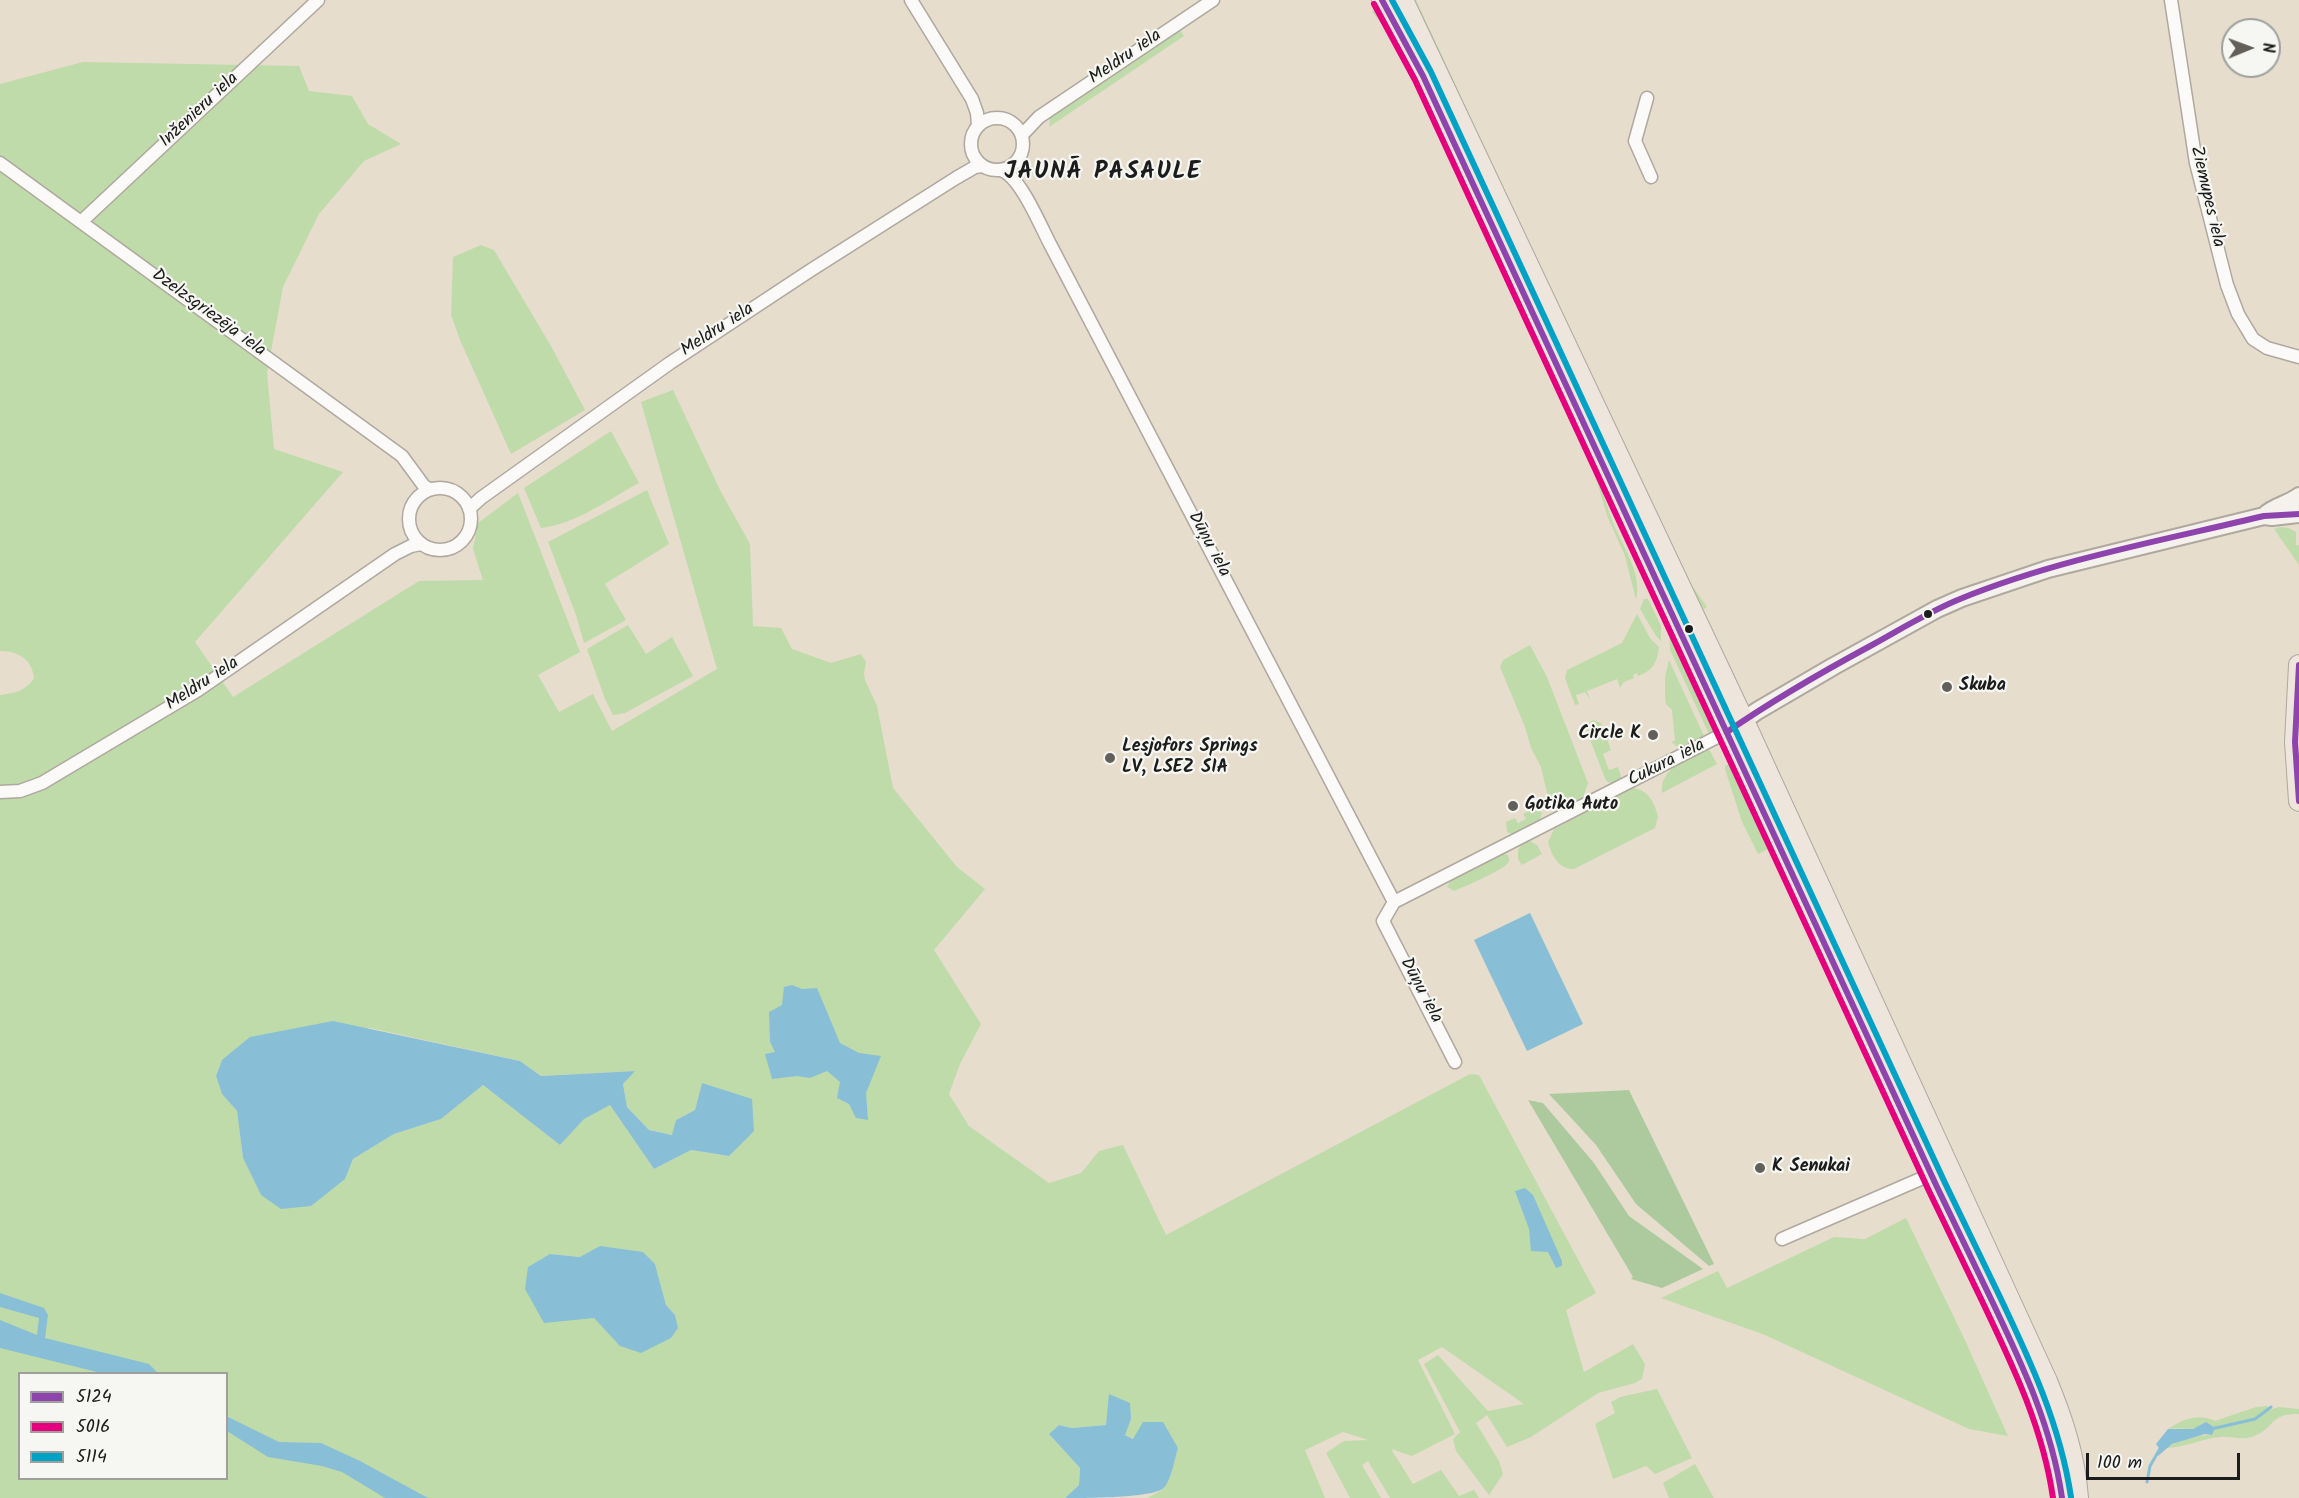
<!DOCTYPE html>
<html>
<head>
<meta charset="utf-8">
<style>
	body { margin:0 }
	#map { position:relative; width:2299px; height:1498px; overflow:hidden; background:#e7ddcd; font-family:Kalam,sans-serif }
	canvas { display:block }
	.legend { position:absolute; left:18px; top:1372px; width:210px; height:108px; box-sizing:border-box; background:#f6f6f2; border:2px solid #9f9f9c; margin:0; padding:8px 10px; list-style:none; font-size:18px; color:#1c1c1c }
	.legend li { display:flex; align-items:center; gap:12px; height:30px }
	.legend b { width:30px; border:2px solid #9f9f9c }
	.north { position:absolute; left:2221px; top:18px; width:60px; height:60px; box-sizing:border-box; background:#f6f6f2; border:2px solid #9f9f9c; border-radius:50%; rotate:89deg; font-size:16px; font-weight:700; line-height:24px; text-align:center; color:#1c1c1c }
	.north::after { content:''; display:block; margin:auto; width:21px; height:27px; background:#63605a; clip-path:polygon(50% 0,100% 100%,50% 72%,0 100%) }
	.scale { position:absolute; left:2086px; top:1453px; width:154px; height:27px; box-sizing:border-box; border:3px solid #1c1c1c; border-top:0; padding-left:8px; font-size:18px; line-height:21px; white-space:nowrap; color:#1c1c1c; -webkit-text-stroke:4px #f6f6f2; paint-order:stroke }
</style>
</head>
<body>
<div id="map">
<canvas width="2299" height="1498"></canvas>
<ul class="legend">
<li><b style="height:8px;background:#8e44ad"></b>5124</li>
<li><b style="height:8px;background:#e5007d"></b>5016</li>
<li><b style="height:8px;background:#01a2c5"></b>5114</li>
</ul>
<div class="north">N</div>
<div class="scale">100 m</div>
</div>
<script>
const ctx = document.querySelector('canvas').getContext('2d');
ctx.lineJoin = 'round';
function paint(path, color) {
  ctx.fillStyle = color;
  ctx.fill(path, 'evenodd');
}
function stroke(path, color, width, dash) {
  ctx.strokeStyle = color;
  ctx.lineWidth = width;
  ctx.lineCap = dash ? 'butt' : 'round';
  ctx.setLineDash(dash || []);
  ctx.stroke(path);
}
function label(font, color, halo, rows, align = 'center') {
  ctx.font = font + ' Kalam,sans-serif';
  ctx.lineWidth = 4.5;
  ctx.setLineDash([]);
  ctx.textBaseline = 'middle';
  ctx.strokeStyle = halo;
  ctx.fillStyle = color;
  for (const [text, x, y, turn = 0] of rows) {
    ctx.save();
    ctx.translate(x, y);
    ctx.rotate((+turn || 0) * Math.PI / 180);
    ctx.textAlign = isNaN(turn) ? turn : align;
    if (halo) ctx.strokeText(text, 0, 0);
    ctx.fillText(text, 0, 0);
    ctx.restore();
  }
}
const green = new Path2D(`
	M 1412,0 L 1416,0 L 1682,571 L 1707,607 L 1704,609 L 1690,591 Z
	M 1375,10 L 1391,29 L 1594,460 C 1600,480 1604,500 1612,520 C 1621,545 1643,572 1636,600 L 1625,556 L 1608,518 L 1591,462 L 1419,89 L 1390,34 L 1372,12 Z
	M 1180,30 L 1184,36 L 1049,127 L 1050,117 L 1054,113 Z
	M 83,62 L 299,66 L 309,91 L 352,96 L 368,124 L 401,144 L 364,161 L 319,214 L 283,287 L 267,373 L 274,449 L 343,472 L 195,642 L 233,697 L 419,581 L 483,580 L 473,549 L 478,523 L 518,493 L 580,652 L 538,675 L 559,712 L 593,694 L 612,731 L 717,669 L 641,402 L 673,390 L 721,492 L 750,544 L 753,626 L 781,628 L 792,649 L 831,663 L 861,654 L 866,662 L 864,673 L 865,680 L 877,706 L 893,788 L 957,867 L 985,889 L 934,950 L 981,1024 L 960,1064 L 949,1094 L 969,1126 L 1049,1183 L 1081,1173 L 1099,1151 L 1123,1145 L 1166,1235 L 1470,1074 L 1479,1075 L 1596,1293 L 1566,1310 L 1584,1372 L 1633,1344 L 1645,1364 L 1642,1379 L 1635,1383 L 1598,1393 L 1531,1437 L 1507,1447 L 1487,1415 L 1476,1423 L 1499,1461 L 1503,1474 L 1489,1495 L 1456,1451 L 1453,1439 L 1460,1432 L 1424,1364 L 1438,1355 L 1488,1411 L 1524,1404 L 1442,1347 L 1418,1360 L 1455,1434 L 1412,1456 L 1391,1449 L 1413,1484 L 1441,1470 L 1459,1496 L 1474,1490 L 1479,1498 L 1390,1498 L 1368,1461 L 1362,1465 L 1381,1498 L 1350,1498 L 1326,1453 L 1344,1441 L 1368,1440 L 1343,1432 L 1305,1450 L 1325,1498 L 1147,1498 L 1164,1489 L 1178,1448 L 1134,1439 L 1124,1434 L 1131,1419 L 1110,1394 L 1106,1425 L 1072,1428 L 1059,1425 L 1049,1434 L 1080,1468 L 1079,1485 L 1065,1498 L 0,1498 L 0,695 C 15,693 26,691 34,678 C 32,659 18,651 0,651 L 0,84 ZM 370,1028 L 520,1061 L 541,1076 L 634,1071 L 623,1084 L 627,1107 L 649,1130 L 673,1135 L 676,1120 L 695,1110 L 702,1083 L 729,1156 L 691,1150 L 654,1169 L 610,1105 L 584,1118 L 560,1145 L 483,1085 L 441,1119 L 394,1134 L 353,1159 L 345,1179 L 261,1195 L 243,1158 L 237,1111 L 222,1094 L 216,1076 L 222,1060 ZM 550,1254 L 655,1264 L 666,1305 L 675,1315 L 620,1345 L 594,1318 ZM 20,1374 L 226,1374 L 226,1478 L 20,1478 Z
	M 481,245 L 494,250 L 551,346 L 585,410 L 511,454 L 460,340 L 451,315 L 453,257 Z
	M 611,431 L 639,483 C 609,499 576,524 541,528 L 524,488 Z
	M 647,490 L 669,544 L 605,584 L 626,620 L 584,643 L 576,615 L 548,542 Z
	M 2279,527 L 2289,528 L 2296,532 L 2296,545 L 2299,545 L 2299,565 L 2274,529 Z
	M 1644,599 L 1648,599 L 1661,626 L 1661,641 L 1656,636 L 1640,609 Z
	M 1637,614 L 1650,638 L 1659,647 C 1657,662 1654,670 1638,676 L 1637,673 L 1633,675 L 1634,678 L 1624,682 L 1620,688 L 1617,679 L 1587,691 L 1590,700 L 1585,692 L 1576,695 L 1579,704 L 1575,705 L 1565,678 L 1567,670 L 1622,643 Z
	M 628,625 L 646,654 L 672,637 L 693,676 L 625,713 L 613,715 L 605,699 L 587,649 Z
	M 1669,628 L 1715,726 L 1713,732 L 1709,734 L 1670,650 Z
	M 1530,645 L 1547,677 L 1588,783 L 1583,798 L 1564,807 L 1554,804 L 1548,797 L 1541,767 L 1531,748 L 1525,727 L 1500,667 L 1503,660 Z
	M 1669,660 L 1704,736 L 1680,748 L 1671,742 L 1675,741 L 1672,710 L 1666,704 L 1665,696 L 1665,677 Z
	M 1593,720 L 1601,723 L 1611,750 L 1603,754 L 1609,770 L 1618,767 L 1621,776 L 1621,780 L 1613,784 L 1606,781 L 1586,729 L 1587,724 Z
	M 1709,749 L 1717,764 L 1662,793 C 1660,766 1689,758 1709,749 Z
	M 1734,761 L 1770,848 L 1758,854 L 1742,822 L 1725,769 L 1725,766 Z
	M 1632,788 C 1648,789 1655,803 1658,817 L 1655,828 L 1574,869 C 1558,869 1552,856 1548,842 L 1554,829 Z
	M 1533,809 L 1542,812 L 1540,820 L 1513,834 L 1507,832 L 1506,822 L 1515,818 L 1518,823 L 1526,819 L 1523,814 Z
	M 1530,841 L 1537,845 L 1542,854 L 1522,865 L 1518,859 L 1518,850 L 1523,843 Z
	M 1503,854 L 1508,855 C 1509,860 1511,860 1507,864 C 1501,871 1464,887 1454,891 L 1447,887 L 1450,881 Z
	M 1906,1218 L 1964,1338 L 2008,1436 L 1969,1429 L 1765,1335 L 1661,1298 L 1718,1271 L 1727,1288 L 1834,1237 L 1865,1239 Z
	M 1657,1389 L 1692,1458 L 1655,1474 L 1646,1466 L 1613,1479 L 1595,1424 L 1615,1413 L 1611,1402 L 1620,1397 Z
	M 2267,1406 L 2269,1410 L 2279,1407 L 2299,1409 L 2299,1414 C 2270,1413 2275,1428 2254,1436 C 2243,1441 2233,1436 2221,1437 C 2202,1438 2185,1448 2165,1448 C 2175,1442 2200,1434 2212,1435 L 2215,1428 C 2202,1421 2200,1428 2190,1429 C 2183,1429 2176,1428 2168,1429 C 2183,1419 2199,1413 2215,1421 L 2256,1407 Z
	M 1695,1464 L 1714,1498 L 1669,1498 L 1663,1483 Z`);
const forest = new Path2D(`
	M 1629,1090 L 1714,1264 L 1709,1266 L 1636,1204 L 1596,1145 L 1549,1094 Z
	M 1528,1100 L 1543,1103 L 1594,1163 L 1629,1216 L 1703,1269 L 1662,1288 L 1631,1279 L 1633,1277 Z`);
const water = new Path2D(`
	M 1530,913 L 1583,1024 L 1527,1051 L 1474,940 Z
	M 792,985 L 802,989 L 817,988 L 840,1043 L 859,1053 L 881,1056 L 866,1093 L 868,1120 L 856,1118 L 849,1104 L 837,1098 L 840,1082 L 827,1071 L 810,1078 L 797,1076 L 772,1079 L 765,1054 L 775,1052 L 770,1042 L 769,1012 L 782,1005 L 784,987 Z
	M 333,1021 L 520,1061 L 541,1076 L 635,1071 L 623,1084 L 627,1107 L 649,1130 L 672,1135 L 676,1120 L 695,1110 L 702,1083 L 752,1099 L 754,1131 L 729,1156 L 691,1150 L 654,1169 L 610,1105 L 584,1119 L 560,1145 L 483,1085 L 441,1119 L 394,1134 L 353,1159 L 345,1179 L 311,1206 L 281,1209 L 261,1195 L 243,1158 L 237,1111 L 222,1094 L 216,1076 L 222,1060 L 250,1037 Z
	M 1525,1188 L 1533,1195 L 1562,1261 L 1562,1266 L 1556,1268 L 1548,1252 L 1531,1251 L 1529,1229 L 1515,1191 Z
	M 600,1246 L 643,1252 L 655,1264 L 666,1305 L 675,1315 L 678,1328 L 671,1338 L 641,1353 L 620,1346 L 594,1318 L 544,1323 L 525,1289 L 528,1267 L 550,1254 L 580,1257 Z
	M 0,1293 L 44,1308 L 48,1315 L 45,1338 L 149,1364 L 158,1373 L 101,1373 L 0,1348 L 0,1320 L 37,1335 L 39,1318 L 0,1307 Z
	M 1109,1394 L 1130,1403 L 1131,1419 L 1125,1435 L 1133,1439 L 1143,1422 L 1163,1422 L 1178,1448 C 1174,1461 1172,1477 1164,1488 C 1153,1498 1086,1498 1065,1498 L 1079,1485 L 1080,1468 L 1049,1434 L 1059,1425 L 1072,1428 L 1106,1425 Z
	M 226,1416 L 279,1442 L 321,1443 L 360,1461 L 428,1498 L 385,1498 L 342,1472 L 322,1466 L 268,1457 L 227,1431 Z
	M 2206,1422 L 2215,1428 L 2212,1435 L 2205,1434 L 2172,1444 L 2158,1456 L 2159,1448 L 2156,1444 L 2168,1429 L 2193,1429 Z`);
const stream = new Path2D(`
	M 2211,1429 L 2255,1419 L 2271,1407
	M 2147,1482 L 2150,1466 L 2161,1447`);
const minor = new Path2D(`
	M 911,0 L 972,99 L 977,113 L 978,126
	M 2171,0 L 2196,163 L 2227,285 L 2238,314 L 2253,339 L 2267,348 L 2299,357
	M 1647,98 L 1635,141 L 1651,177
	M971 144a26 26 0 1 1 52 0a26 26 0 1 1-52 0Z
	M 1022,135 L 1039,117 L 1213,0
	M 0,163 L 402,456 L 424,486 L 429,489
	M 1001,170 C 1020,176 1040,225 1050,244 L 1394,902
	M 82,221 L 318,0
	M409 519a31 31 0 1 1 62 0a31 31 0 1 1-62 0Z
	M 469,509 L 481,498 L 670,363 L 811,270 L 956,178 L 975,167 L 983,166
	M 0,792 L 20,791 L 42,783 L 198,690 L 395,554 L 411,546 L 421,544
	M 1455,1062 L 1383,921 L 1394,902 L 1727,732
	M 1782,1239 L 1932,1174`);
const secondary = new Path2D(`
	M 2265,515 C 2274,506 2289,504 2299,496
	M 1733,728 L 1757,711 L 1834,666 L 1937,609 L 1962,598 L 2048,569 L 2264,516 L 2272,517 L 2299,514`);
const trunk = new Path2D(`
	M 1382,0 L 1423,76 L 1937,1187 C 1958,1230 1978,1273 1999,1316 C 2027,1375 2055,1432 2062,1498
	M 1403,0 L 1744,721 L 2047,1381 C 2063,1420 2075,1456 2078,1498
	M 2299,665 L 2295,742 L 2299,801`);
const bus1 = new Path2D(`
	M 1382,0 L 1423,76 L 1937,1187 C 1955,1224 1973,1262 1991,1299 C 2022,1364 2052,1427 2062,1498
	M 2299,665 L 2295,742 L 2299,801
	M 1727,732 C 1773,700 1822,672 1872,645 C 1901,629 1930,611 1960,599 C 2055,560 2164,540 2264,516 L 2299,514`);
const bus2 = new Path2D(`
	M 1374,4 L 1415,80 L 1929,1191 C 1947,1228 1965,1266 1983,1303 C 2013,1366 2043,1428 2053,1498`);
const bus3 = new Path2D(`
	M 1392,0 L 1431,72 L 1945,1183 C 1963,1220 1981,1258 1999,1295 C 2030,1360 2060,1424 2071,1497`);
const markers = [
	[1928,614,5,"#1c1c1c"],
	[1689,629,5,"#1c1c1c"],
	[1947,687,6,"#63605a"],
	[1653,735,6,"#63605a"],
	[1110,758,6,"#63605a"],
	[1513,806,6,"#63605a"],
	[1760,1168,6,"#63605a"]
];
const streetNames = [
	["Meldru iela",1126,58,-34],
	["Inženieru iela",200,111,-43],
	["Ziemupes iela",2206,197,77],
	["Dzelzsgriezēja iela",208,314,36],
	["Meldru iela",718,331,-33],
	["Dūņu iela",1208,545,62],
	["Meldru iela",203,685,-33],
	["Cukura iela",1667,764,-27],
	["Dūņu iela",1420,991,62]
];
const poiNames = [
	["Skuba",1959,687],
	["Circle K",1641,735,"right"],
	["Lesjofors Springs",1122,748],
	["LV, LSEZ SIA",1122,769],
	["Gotika Auto",1525,806],
	["K Senukai",1772,1168]
];
const districtNames = [
	["JAUNĀ PASAULE",1103,174]
];
paint(green, '#bfdbaa');
paint(forest, '#adca9f');
paint(water, '#88bfd6');
stroke(stream, '#88bfd6', 3);
stroke(minor, '#aea89e', 15);
stroke(secondary, '#aea89e', 20);
stroke(trunk, '#aea89e', 22);
stroke(minor, '#fbfaf8', 12);
stroke(secondary, '#f5f1ed', 16);
stroke(trunk, '#eee5dc', 20);
stroke(bus1, '#8e44ad', 6);
stroke(bus2, '#e5007d', 6);
stroke(bus3, '#01a2c5', 6);
for (const [x, y, r, color] of markers) {
  const dot = new Path2D();
  dot.arc(x, y, r, 0, 2 * Math.PI);
  ctx.fillStyle = color;
  ctx.fill(dot);
  stroke(dot, '#f6f6f2', 2);
}
label('18px', '#1c1c1c', '#f6f6f2', streetNames);
label('bold 18px', '#1c1c1c', '#f6f6f2', poiNames, 'left');
ctx.letterSpacing = '1.5px';
label('bold 24px', '#1c1c1c', '#f6f6f2', districtNames);
ctx.letterSpacing = '0px';
</script>
</body>
</html>
